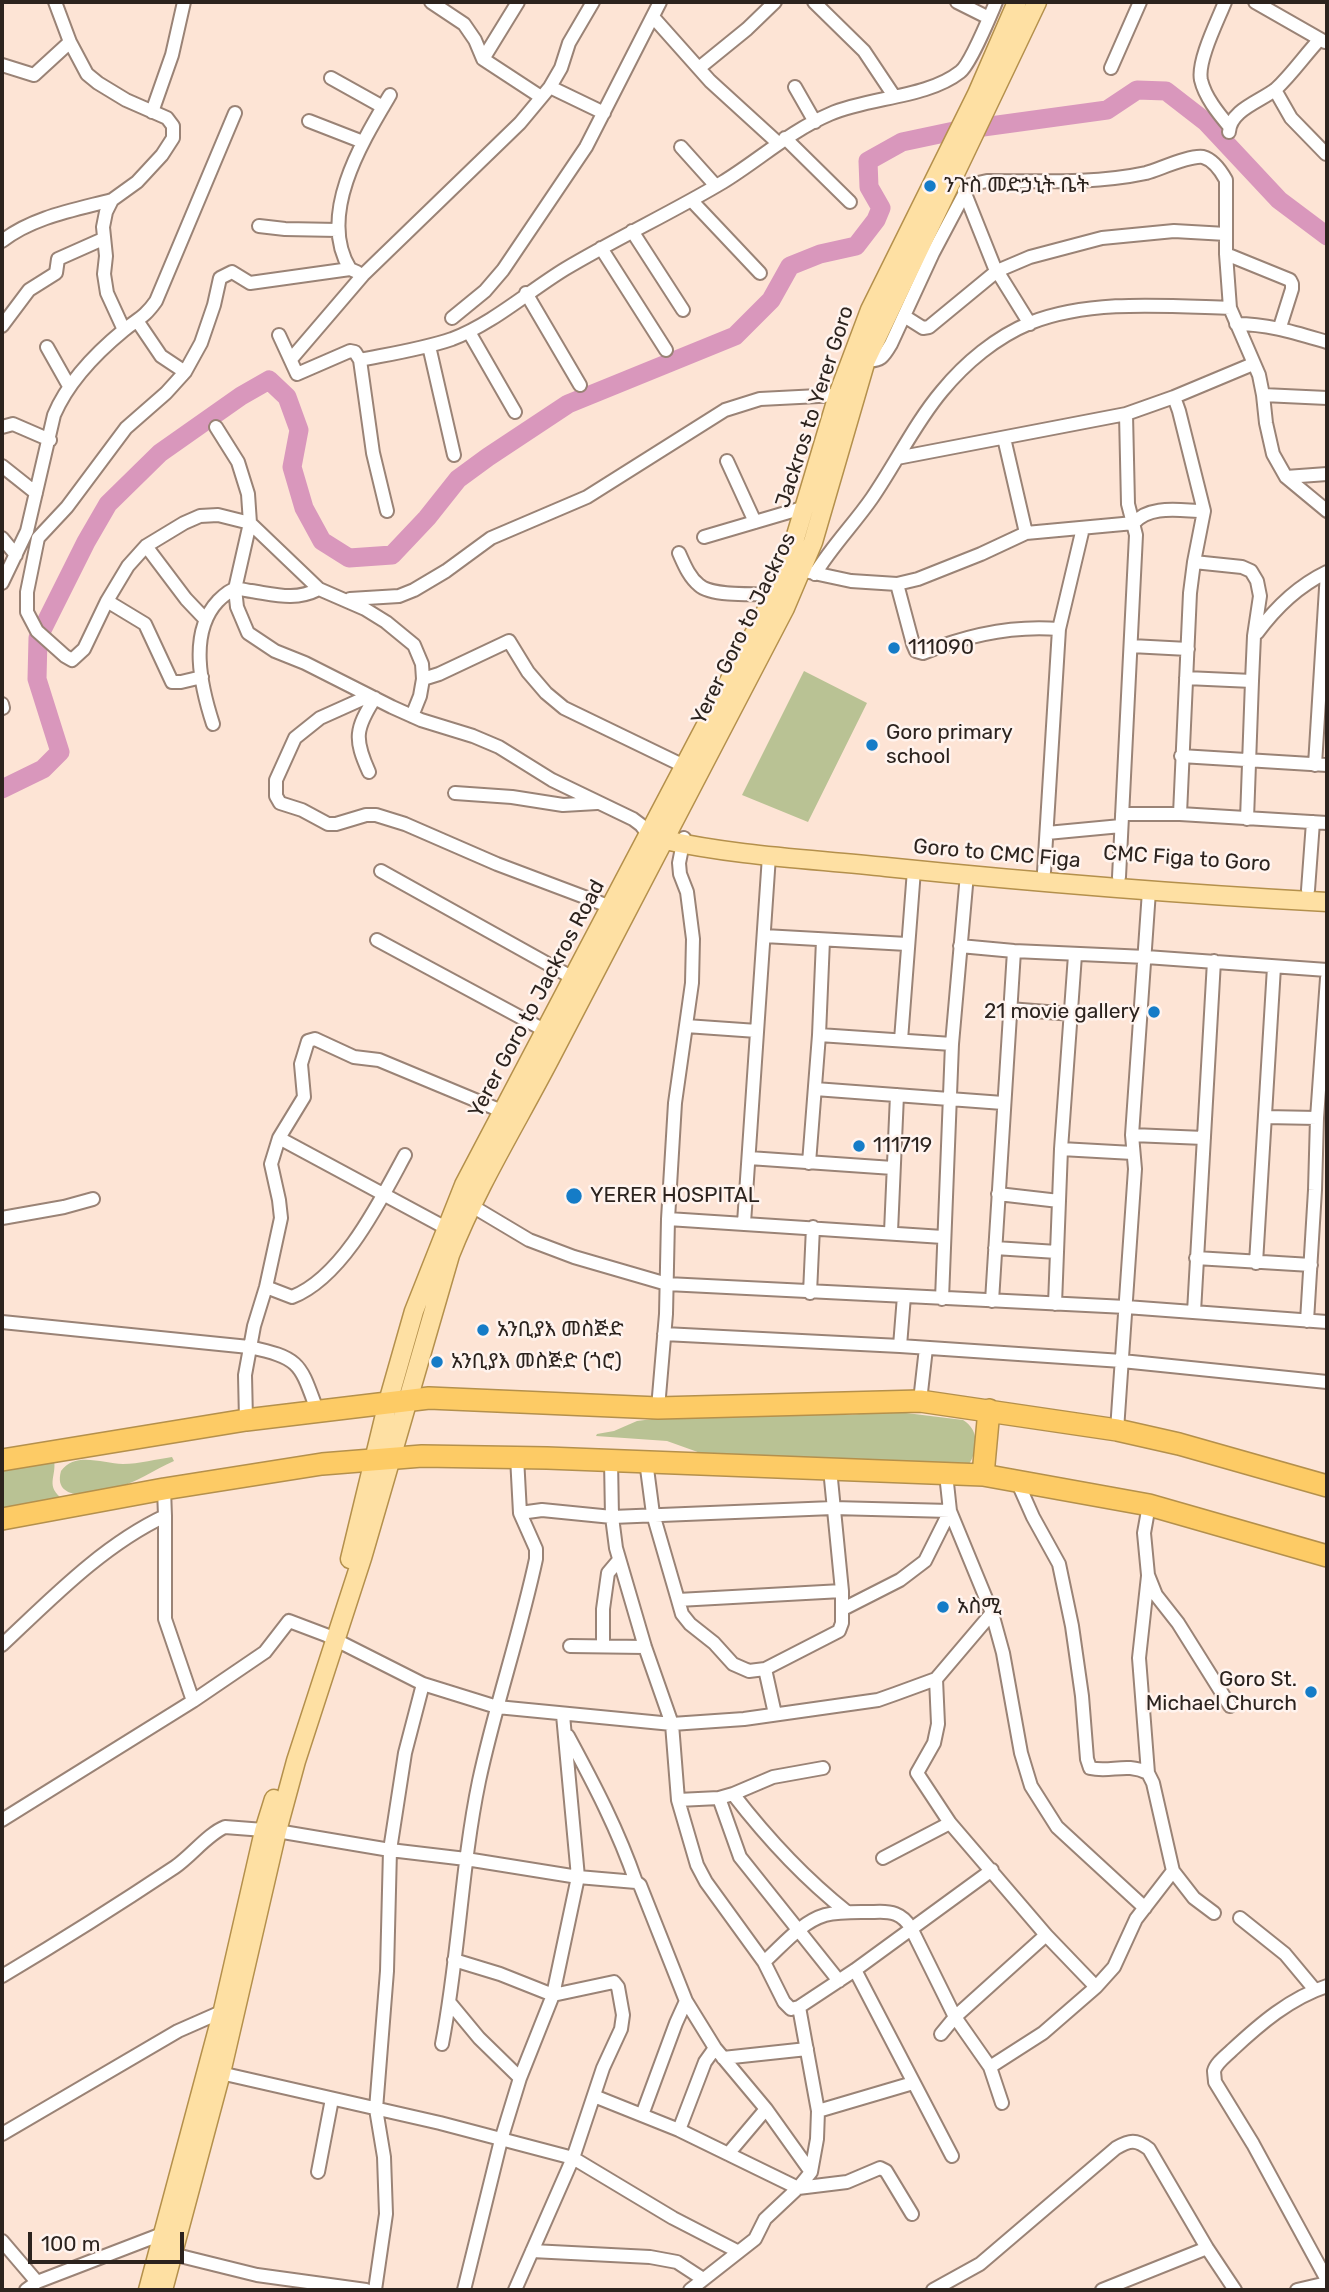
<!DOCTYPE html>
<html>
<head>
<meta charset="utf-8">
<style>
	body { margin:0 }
	#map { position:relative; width:1329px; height:2292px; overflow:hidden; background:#fde4d5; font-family:Rubik,sans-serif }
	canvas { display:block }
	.frame { position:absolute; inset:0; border:4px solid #2c231e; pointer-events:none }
	.scale { position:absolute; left:28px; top:2232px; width:156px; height:32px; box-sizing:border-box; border:4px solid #2c231e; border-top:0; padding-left:9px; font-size:21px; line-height:24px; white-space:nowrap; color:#2c231e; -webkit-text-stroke:5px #fff4ef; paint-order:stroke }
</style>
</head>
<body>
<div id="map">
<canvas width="1329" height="2292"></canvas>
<div class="frame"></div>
<div class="scale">100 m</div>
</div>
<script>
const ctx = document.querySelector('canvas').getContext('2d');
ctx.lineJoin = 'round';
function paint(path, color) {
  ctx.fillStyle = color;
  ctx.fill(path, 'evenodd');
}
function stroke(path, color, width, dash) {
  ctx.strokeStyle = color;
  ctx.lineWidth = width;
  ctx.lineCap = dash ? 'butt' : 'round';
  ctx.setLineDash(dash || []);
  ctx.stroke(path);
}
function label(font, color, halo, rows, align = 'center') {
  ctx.font = font + ' Rubik,"Noto Sans Ethiopic",sans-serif';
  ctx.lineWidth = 5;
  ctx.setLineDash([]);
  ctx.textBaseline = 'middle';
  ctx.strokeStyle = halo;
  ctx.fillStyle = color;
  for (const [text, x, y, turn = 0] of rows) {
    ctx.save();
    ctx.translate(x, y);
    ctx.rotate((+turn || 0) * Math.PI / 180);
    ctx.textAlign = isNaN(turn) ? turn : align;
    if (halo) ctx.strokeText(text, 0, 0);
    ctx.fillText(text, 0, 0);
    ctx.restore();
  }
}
const green = new Path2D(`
	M 804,671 L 867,703 L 808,822 L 742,795 Z
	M 890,1411 L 963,1420 C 980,1430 978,1451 968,1466 L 720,1460 L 667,1441 L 596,1436 L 597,1434 L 614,1431 L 637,1421 L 676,1416 L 725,1417 L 771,1413 L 849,1415 Z
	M 172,1457 L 174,1461 C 154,1470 135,1483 114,1489 C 97,1495 52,1503 61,1471 C 76,1451 103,1464 123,1464 C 139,1464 157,1459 172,1457 Z
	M 54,1460 C 57,1477 44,1486 64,1500 L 2,1514 L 2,1468 Z`);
const river = new Path2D(`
	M 2,789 L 43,769 L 60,752 L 37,679 L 38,638 L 86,542 L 108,504 L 160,453 L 241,396 L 269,380 L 287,397 L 299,430 L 292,467 L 304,508 L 322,541 L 349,558 L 392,555 L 427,518 L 458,479 L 488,457 L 568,404 L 735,336 L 771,300 L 790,266 L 820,254 L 856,246 L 876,220 L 881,208 L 869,187 L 868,161 L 902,142 L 954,131 L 1107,110 L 1137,90 L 1166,91 L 1206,122 L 1279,200 L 1327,236`);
const street = new Path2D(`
	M 55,2 L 70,42 L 87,74 L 98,83 L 126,100 L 167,118 L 173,126 L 173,138 L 162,155 L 137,182 L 112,200 L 106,212 L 103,227 L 106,256 L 104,274 L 107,293 L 124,330
	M 431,2 L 464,24 L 475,40 L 483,59 L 541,97
	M 814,2 L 864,51 L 894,96
	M 957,2 L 989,18
	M 1225,2 C 1218,20 1197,61 1201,80 C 1205,97 1218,113 1229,126
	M 1255,2 L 1325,42
	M 653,17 L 710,81 L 778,143
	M 483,59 L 518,2
	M 2,65 L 34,75 L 70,42
	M 699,68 L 747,29 L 775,2
	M 1111,68 L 1140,2
	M 331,78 L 383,107
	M 550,87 L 604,113
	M 795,87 L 815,122
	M 1275,90 L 1291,118 L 1326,154
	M 152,112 L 172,55 L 184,2
	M 309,121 L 363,142
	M 1229,132 C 1230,110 1261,101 1276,89 C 1292,74 1305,55 1320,39
	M 785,138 L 850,202
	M 681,147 L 716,186
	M 964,191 L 994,266 L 1030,324
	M 692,201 L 760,273
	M 259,226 L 285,229 L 338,230
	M 632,231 L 683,310
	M 2,241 C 33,217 74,210 112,200
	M 601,248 L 666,350
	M 1226,254 L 1290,280 L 1292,284 L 1292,289 L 1280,327
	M 350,269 L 250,283 L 232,272 L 220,278 L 214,305 L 201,343 L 185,372 L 166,393 L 126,428 L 67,507 L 38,538 L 27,592 L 27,612 L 37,631 L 65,656 L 72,660 L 84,649 L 107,601 L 128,566 L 146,546 L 184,523 L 200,516 L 218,515 L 250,523 L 319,589 L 365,609 L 386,622 L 414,645 L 422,664 L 423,679 L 420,696 L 412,716
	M 357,272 L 350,269 C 317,215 362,142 390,95
	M 526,293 L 580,385
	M 904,316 L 923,328 L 929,327 L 997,271 L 1030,257 L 1102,238 L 1174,231 L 1226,234
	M 452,318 L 485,291 L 503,270 L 586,147 L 660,2
	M 138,322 L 161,356 L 185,372
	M 1236,324 C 1269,324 1296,333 1327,342
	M 2,326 L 29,290 L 56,273 L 58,259 L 103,239
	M 469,332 L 515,412
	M 279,335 L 297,374 L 350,351 L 355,352 L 360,360 L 373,453 L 387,511
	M 429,346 L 454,455
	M 47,347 L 69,386
	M 292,358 L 363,275 L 520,123 L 550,87 L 561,68 L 569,43 L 593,2
	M 360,360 C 390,354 423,349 452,339 C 492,324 529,291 565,269 C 617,238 671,213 723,182 C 759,160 790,131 830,114 C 869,97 927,98 960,72 C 970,65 990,16 996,2
	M 866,360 C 881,362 884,356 891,344 L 933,253 L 969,185 L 987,181 C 1039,181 1095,184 1146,173 C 1160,169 1190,155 1203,157 C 1214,160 1221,171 1226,180 L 1226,254 L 1230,308 L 1259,375 L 1263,395 L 1266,423 L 1273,454 L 1286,477 L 1327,511
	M 1263,395 L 1327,398
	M 1174,397 L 1179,411 L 1204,511 L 1194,562 L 1190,593 L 1180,814
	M 2,427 L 13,424 L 50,440
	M 216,427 L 238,462 L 248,494 L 250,523 L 235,589 L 237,607 L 248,633 L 275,651 L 305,663 L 392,707 L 421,720 L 473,736 L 499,747 L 552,780 L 633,819 L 641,825 L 648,834
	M 1004,438 L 1026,533
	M 897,458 L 1126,414 L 1174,397 L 1253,364
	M 727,461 L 755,522
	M 2,466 L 36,493
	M 1286,477 L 1327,474
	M 704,537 L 806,507
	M 2,538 L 16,555
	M 146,546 L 186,599 L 205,619
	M 679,553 C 684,564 689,577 699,585 C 712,597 757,594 775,594
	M 1194,562 L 1242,567 L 1251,571 L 1257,581 L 1260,596 L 1254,636 L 1252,681 L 1247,819
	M 809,572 L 851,581 L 897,584 L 918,579 L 981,554 L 1026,533 L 1134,523 C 1150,504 1182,511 1204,511
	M 815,574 C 832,546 854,524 872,498 C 896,463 915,423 942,391 C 965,363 996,337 1030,323 C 1090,299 1167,306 1230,308
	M 2,583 L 27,531 L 54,415 C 68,382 96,353 124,330 C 139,318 144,318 156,301 L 235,113
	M 897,584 L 913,644 L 916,651 L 923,653 C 967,635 1011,625 1059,629
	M 350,599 L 399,596 L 414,590 L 446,571 L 491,538 L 587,497 L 725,410 L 760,399 L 838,395
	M 107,601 L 145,624 L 172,682 L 181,682 L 202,677
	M 1257,633 C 1276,607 1298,586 1327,572 L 1315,765
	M 1131,646 L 1188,649
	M 1186,678 L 1252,681
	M 423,679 L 439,674 L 509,641 L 528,672 L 546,693 L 564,708 L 684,766
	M 369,696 L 320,718 L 295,738 L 276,780 L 276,796 L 280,803 L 302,810 L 328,824 L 336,824 L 366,815 L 376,815 L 405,824 L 497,864 L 611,907
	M 2,704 L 3,708
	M 213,724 C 201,687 188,633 218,601 C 221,598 230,590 235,589 C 239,588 247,591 251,591 C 277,595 295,601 319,589
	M 1181,756 L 1327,765
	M 369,772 C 354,739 355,729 375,698
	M 455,793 L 512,797 L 563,805 L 597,803
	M 1122,814 L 1180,814 L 1327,823
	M 1047,833 L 1121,826
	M 381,871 L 573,978
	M 1044,872 L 1059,629 L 1083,528
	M 1119,877 L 1136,535 L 1128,504 L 1126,414
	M 1308,890 L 1313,822
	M 764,936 L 907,944
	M 377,940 L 546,1031
	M 960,946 L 1014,951 L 1146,957 L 1327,970
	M 1009,1009 L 1072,1014
	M 686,1026 L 757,1031
	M 819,1035 L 952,1044
	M 901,1040 L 914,870
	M 815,1089 L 1003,1103
	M 1265,1117 L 1317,1118
	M 1132,1135 L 1204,1138
	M 279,1138 L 446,1228
	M 1061,1149 L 1133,1153
	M 749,1158 L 893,1168
	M 809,1163 L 819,1035 L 823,940
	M 998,1194 L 1059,1201
	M 472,1206 L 529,1240 L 574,1257 L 667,1284 L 1126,1307 L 1327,1322
	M 2,1218 L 64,1207 L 93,1199
	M 668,1219 L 943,1237
	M 744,1223 L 769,856
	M 891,1232 L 897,1095
	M 995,1248 L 1057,1252
	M 1196,1258 L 1311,1265
	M 1256,1263 L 1274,967
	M 266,1287 L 292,1297 C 343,1277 380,1201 405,1155
	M 810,1293 L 813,1227
	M 942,1299 L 952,1044 L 967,874
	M 992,1301 L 1014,951
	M 1055,1304 L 1061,1149 L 1075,955
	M 1194,1312 L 1214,961
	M 1307,1321 L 1315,1190 L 1317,1118 L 1327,978
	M 2,1322 L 249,1347 C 301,1358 300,1364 317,1410
	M 664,1334 L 900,1346 L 1122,1361 L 1327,1382
	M 900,1346 L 904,1296
	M 920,1401 L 926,1348
	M 658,1408 L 666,1314 L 668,1219 L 675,1103 L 692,983 L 693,939 L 687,892 L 680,874 L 679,863 L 684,838
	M 246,1420 L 245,1375 L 254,1326 L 266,1287 L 281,1218 L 279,1200 L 271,1164 L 279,1138 L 304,1097 L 301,1064 L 308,1041 L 315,1039 L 354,1057 L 379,1060 L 504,1112
	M 1117,1430 L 1135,1169 L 1132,1135 L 1149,891
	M 611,1460 L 612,1517 L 616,1548 L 645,1647 L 672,1724 L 678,1800 L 719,1798 L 733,1794 C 767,1838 804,1878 847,1912
	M 646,1461 L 653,1514 L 678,1600
	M 830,1469 L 842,1591 L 842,1623 L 839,1631 L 765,1669 L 749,1671 L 733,1664 L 714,1643 L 690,1624 L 682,1614 L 678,1600 L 842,1591
	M 946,1474 L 950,1511 L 992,1613 L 1003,1653 L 1021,1753 L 1031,1786 L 1057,1827 L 1145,1908
	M 1017,1481 L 1033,1517 L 1059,1564 L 1072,1626 L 1082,1696 L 1087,1759 L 1090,1768 C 1111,1773 1126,1762 1148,1773 L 1153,1783 L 1173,1871 L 1136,1919 L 1114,1967 L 1096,1987
	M 1149,1505 L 1144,1533 L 1148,1575 L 1156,1595 L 1178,1623 L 1230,1706
	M 520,1513 L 542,1510 L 612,1517 L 833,1508 L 950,1511 L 925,1561 L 900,1580 L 843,1609
	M 1148,1576 L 1139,1658 L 1148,1773
	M 2,1645 C 51,1599 103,1545 165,1516 L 164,1489
	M 603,1645 L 603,1609 L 608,1573 L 619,1560
	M 570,1646 L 645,1647
	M 765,1669 L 775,1714
	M 936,1679 L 938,1724 L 934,1743 L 917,1773 L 950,1823 L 1046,1935 L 955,2017 L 941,2034
	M 193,1701 L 265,1652 L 289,1621 L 326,1635 L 423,1684 L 497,1707 L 672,1724 L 744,1719 L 878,1700 L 895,1694 L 936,1679 L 992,1613
	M 568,1736 C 594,1784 618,1830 636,1882
	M 733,1794 L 773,1777 L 823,1768
	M 719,1798 L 740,1857 L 839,1981
	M 678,1800 L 697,1865 L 706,1882 L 764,1962
	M 2,1820 L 193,1701 L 165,1619 L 165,1516
	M 883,1858 L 950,1823
	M 992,1870 L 855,1970 L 799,2007 L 791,2009 L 784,2002 L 764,1962 C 782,1946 801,1922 825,1915 C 840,1911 858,1912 874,1912 C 891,1911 902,1913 911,1928 L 955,2017 L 990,2067 L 1043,2033 L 1096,1987 L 1046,1935
	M 1173,1871 L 1194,1898 L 1214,1913
	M 1240,1918 L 1285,1954 L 1315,1990
	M 454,1960 L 500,1974 L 553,1995 L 614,1982 L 618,1987 L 623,2015 L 621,2029 L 603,2068 L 573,2158 L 515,2290
	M 855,1970 L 952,2156
	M 2,1976 C 61,1941 118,1905 175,1867 C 191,1856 209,1833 225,1827 L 277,1831 L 390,1850 L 466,1859 L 578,1877 L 563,1715
	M 1327,1986 C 1290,1998 1260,2024 1232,2050 C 1226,2056 1216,2063 1214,2071 C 1214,2072 1215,2081 1215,2082 L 1253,2144 L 1327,2280
	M 450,2003 L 479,2038 L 520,2078
	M 442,2044 C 459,1957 461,1868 479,1781 C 495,1706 520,1634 536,1559 L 536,1549 L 520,1513 L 517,1457
	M 723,2058 L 807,2049
	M 990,2067 L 1002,2103
	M 216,2072 L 440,2123 L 573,2158 L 673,2218 L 737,2251
	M 594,2096 L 679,2130 L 798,2188 L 811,2172 L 817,2139 L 818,2111 L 799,2007
	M 818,2111 L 913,2083
	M 642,2115 L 676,2023 L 686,2001
	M 679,2130 L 705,2062 L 715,2048
	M 2,2134 L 178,2031 L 228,2009
	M 728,2154 L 766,2109
	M 318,2172 L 332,2099
	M 2,2241 L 37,2282
	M 532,2251 L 650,2257 L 677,2262 L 703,2279
	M 168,2253 L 257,2275 L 366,2290
	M 26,2290 L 37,2282 L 162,2234 L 168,2234
	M 375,2290 L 386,2214 L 384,2157 L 376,2109 L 387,1971 L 390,1850 L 405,1753 L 423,1684
	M 464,2290 L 501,2140 L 520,2078 L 553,1995 L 578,1877 L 636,1882 L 640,1885 L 686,2001 L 715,2048 L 766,2109 L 811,2172
	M 690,2290 L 755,2239 L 765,2219 L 798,2188 L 847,2182 L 880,2168 L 886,2171 L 912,2214
	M 933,2290 L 980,2264 L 1116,2148 C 1130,2140 1136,2139 1149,2149 L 1207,2248 L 1235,2290
	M 1102,2290 L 1207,2248
	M 1297,2290 L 1327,2283`);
const primary = new Path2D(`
	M 665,840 C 737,856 812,859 886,867 C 1033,882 1180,894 1327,902
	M 350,1559 L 388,1402 L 414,1311 L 464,1185 L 775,594 L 788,562 L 838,395 L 870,310 L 977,94 L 1017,2
	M 148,2290 L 223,2010 L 264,1831 L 274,1799
	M 163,2290 L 221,2073 L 277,1831 L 296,1761 L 362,1558 L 450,1255 C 478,1184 519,1119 554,1051 C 631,904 708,756 785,608 L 813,542 L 866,360 L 1037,2`);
const highway = new Path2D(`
	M 2,1460 L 246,1420 L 429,1398 L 658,1408 L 920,1401 L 1117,1430 L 1179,1444 L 1327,1486
	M 983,1475 L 989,1410
	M 2,1519 L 164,1489 L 322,1464 L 422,1456 L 547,1458 L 983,1475 L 1149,1505 L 1327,1556`);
const markers = [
	[930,186,7,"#157cc7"],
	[894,648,7,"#157cc7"],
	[872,745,7,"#157cc7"],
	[1154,1012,7,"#157cc7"],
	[859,1146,7,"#157cc7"],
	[574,1196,9,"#157cc7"],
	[483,1330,7,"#157cc7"],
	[437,1362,7,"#157cc7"],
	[943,1607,7,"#157cc7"],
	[1311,1692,7,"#157cc7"]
];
const poiNames = [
	["ንጉስ መድኃኒት ቤት",944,186],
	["111090",908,648],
	["Goro primary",886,733],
	["school",886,757],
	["21 movie gallery",1140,1012,"right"],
	["111719",873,1146],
	["YERER HOSPITAL",590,1196],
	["አንቢያእ መስጅድ",497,1330],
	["አንቢያእ መስጅድ (ጎሮ)",451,1362],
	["አስሚ",957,1607],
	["Goro St.",1297,1680,"right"],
	["Michael Church",1297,1704,"right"]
];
const streetNames = [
	["Jackros to Yerer Goro",815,407,-72],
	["Yerer Goro to Jackros",744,629,-64],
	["Goro to CMC Figa",997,854,5],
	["CMC Figa to Goro",1187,859,4],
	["Yerer Goro to Jackros Road",537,999,-62]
];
paint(green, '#b9c294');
stroke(river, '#d997bc', 19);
stroke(street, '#9a8376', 16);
stroke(primary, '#b4904c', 21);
stroke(highway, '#b4904c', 24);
stroke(street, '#fff', 12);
stroke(primary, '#fee0a3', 18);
stroke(highway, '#fdcb65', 21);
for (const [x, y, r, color] of markers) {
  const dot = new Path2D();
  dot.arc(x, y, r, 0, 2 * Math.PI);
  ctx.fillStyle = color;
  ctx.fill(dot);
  stroke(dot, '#fff4ef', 2.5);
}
label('21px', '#2c231e', '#fff4ef', poiNames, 'left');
label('21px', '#2c231e', '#fff4ef', streetNames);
</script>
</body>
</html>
